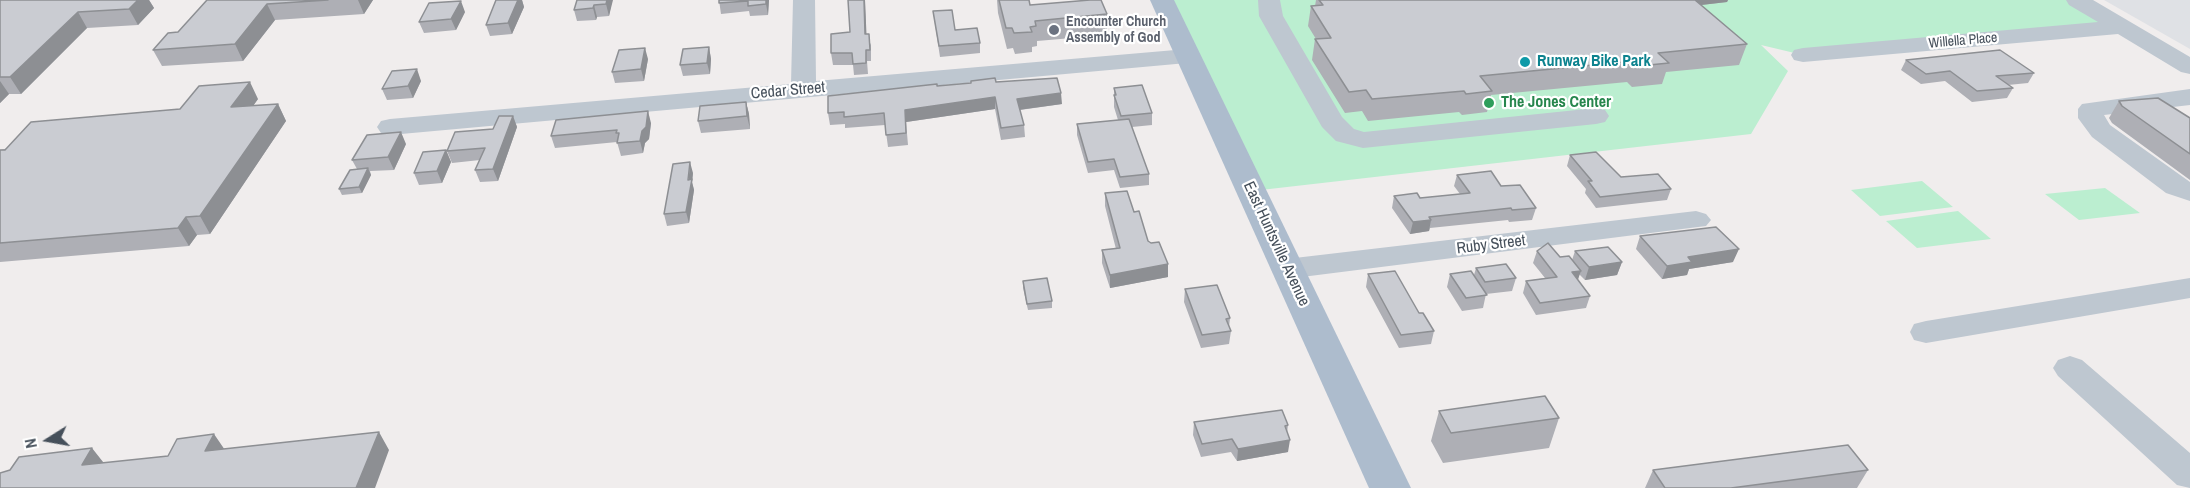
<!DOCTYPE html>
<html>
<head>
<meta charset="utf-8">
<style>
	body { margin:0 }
	#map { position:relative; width:2190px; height:488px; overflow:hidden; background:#f0eded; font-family:"Archivo Narrow",sans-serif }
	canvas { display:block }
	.north { position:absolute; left:18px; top:410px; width:60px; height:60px; -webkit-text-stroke:4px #fff; paint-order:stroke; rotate:259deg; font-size:16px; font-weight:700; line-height:24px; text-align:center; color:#46505b }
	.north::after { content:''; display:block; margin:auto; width:21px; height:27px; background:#46505b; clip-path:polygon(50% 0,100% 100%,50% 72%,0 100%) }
</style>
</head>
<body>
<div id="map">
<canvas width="2190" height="488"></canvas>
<div class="north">N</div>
</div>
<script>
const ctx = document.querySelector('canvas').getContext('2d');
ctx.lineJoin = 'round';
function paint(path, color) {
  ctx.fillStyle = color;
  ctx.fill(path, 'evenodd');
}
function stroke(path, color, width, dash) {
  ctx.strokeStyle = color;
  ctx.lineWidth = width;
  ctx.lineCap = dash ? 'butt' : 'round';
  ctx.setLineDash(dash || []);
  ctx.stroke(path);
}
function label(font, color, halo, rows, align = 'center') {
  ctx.font = font + ' "Archivo Narrow",sans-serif';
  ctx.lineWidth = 4.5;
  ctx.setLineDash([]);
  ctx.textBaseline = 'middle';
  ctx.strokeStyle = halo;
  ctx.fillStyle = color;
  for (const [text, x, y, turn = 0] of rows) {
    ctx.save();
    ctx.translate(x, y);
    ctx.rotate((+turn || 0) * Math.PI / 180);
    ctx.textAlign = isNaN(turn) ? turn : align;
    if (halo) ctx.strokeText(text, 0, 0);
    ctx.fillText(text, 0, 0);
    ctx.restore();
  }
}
const airport = new Path2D(`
	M 2104,0 L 2190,0 L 2190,49 Z`);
const green = new Path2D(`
	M 1162,0 L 2077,0 L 2123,27 L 1803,55 L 1761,45 L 1788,71 L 1751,134 L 1252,191 Z
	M 1922,181 L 1953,207 L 1880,216 L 1851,190 Z
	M 2105,188 L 2140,213 L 2079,220 L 2045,194 Z
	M 1958,211 L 1991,239 L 1917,248 L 1886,221 Z`);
const minor = new Path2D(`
	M 793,0 L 815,0 L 816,81 L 1187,49 L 1196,51 L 1199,56 L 1196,61 L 1187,63 L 390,135 L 381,133 L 377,127 L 381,121 L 390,119 L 791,84 Z
	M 1258,0 L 1280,0 L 1283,16 L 1342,117 L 1354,129 L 1364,132 L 1596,108 L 1605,110 L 1609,116 L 1605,122 L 1596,124 L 1363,148 L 1336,141 L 1322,127 L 1259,16 Z
	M 2066,0 L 2093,0 L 2190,57 L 2190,74 L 2181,72 L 2118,34 L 1803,62 L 1794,60 L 1791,55 L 1794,50 L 1803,48 L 2098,22 L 2069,5 Z
	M 2190,89 L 2190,105 L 2104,115 L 2110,125 L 2190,182 L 2190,201 L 2166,193 L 2092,137 L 2078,118 L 2078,109 L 2082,104 Z
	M 1696,211 L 1706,214 L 1711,220 L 1706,226 L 1286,279 L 1275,276 L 1271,269 L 1275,262 L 1286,259 Z
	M 2190,278 L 2190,298 L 1926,343 L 1914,340 L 1910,332 L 1914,324 L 1926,321 Z
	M 2070,356 L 2082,360 L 2190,453 L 2190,488 L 2177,485 L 2058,376 L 2053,368 L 2058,360 Z`);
const major = new Path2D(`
	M 1150,0 L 1174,0 L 1411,488 L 1369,488 Z`);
const wall = new Path2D(`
	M 0,0 L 149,0 L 154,8 L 138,25 L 87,28 L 21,94 L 9,94 L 0,103 Z
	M 207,0 L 373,0 L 364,14 L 275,20 L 243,61 L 162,66 L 153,50 L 178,32 Z
	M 496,0 L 522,0 L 524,7 L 512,34 L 490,36 L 486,25 Z
	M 577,0 L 612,0 L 609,16 L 597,17 L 596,20 L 577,21 L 574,10 Z
	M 719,0 L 769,0 L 768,15 L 750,16 L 749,11 L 721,14 Z
	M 848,0 L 865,0 L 866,34 L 871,45 L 871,61 L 867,61 L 868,74 L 854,75 L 853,65 L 833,65 L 831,53 L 850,32 Z
	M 997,0 L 1029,0 L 1030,5 L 1107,14 L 1107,35 L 1037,41 L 1037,46 L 1032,47 L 1032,52 L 1015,54 L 1013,48 L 1007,49 L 998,13 Z
	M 1316,0 L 1728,0 L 1727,2 L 1701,5 L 1747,44 L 1739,65 L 1666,72 L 1662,84 L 1632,87 L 1627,82 L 1491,95 L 1487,112 L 1462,115 L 1459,112 L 1368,121 L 1362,111 L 1345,113 L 1312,60 L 1315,39 L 1316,39 L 1308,26 L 1311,6 L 1315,6 Z
	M 933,11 L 955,30 L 980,43 L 980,53 L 940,57 Z
	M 465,12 L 456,30 L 424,33 L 419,22 Z
	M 709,47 L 711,59 L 710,74 L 683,76 L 680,65 Z
	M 648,59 L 644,81 L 615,83 L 612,72 Z
	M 1906,60 L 2034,73 L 2028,83 L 2008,85 L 2013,88 L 2007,98 L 1972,102 L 1945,81 L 1921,84 L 1901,70 Z
	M 421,81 L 413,98 L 387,100 L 382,89 Z
	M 996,82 L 1062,104 L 1020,110 L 1024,125 L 1025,137 L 1001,140 L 995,109 L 906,122 L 908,145 L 888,147 L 885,125 L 845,128 L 845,124 L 830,125 L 828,113 L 937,86 Z
	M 1114,88 L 1152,113 L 1152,125 L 1132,127 L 1149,174 L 1149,185 L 1120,188 L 1114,170 L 1088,173 L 1077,135 L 1077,124 L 1118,120 L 1114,107 Z
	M 258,99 L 253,106 L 278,104 L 286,121 L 210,234 L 197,235 L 189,246 L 0,262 L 0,150 L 180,109 Z
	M 2119,101 L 2190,118 L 2190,180 L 2112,123 L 2109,118 Z
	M 746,102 L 749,114 L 750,129 L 701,133 L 698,121 Z
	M 513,116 L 517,127 L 498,181 L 480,182 L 475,170 L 480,160 L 452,163 L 447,151 L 493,129 Z
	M 651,123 L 649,139 L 645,143 L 643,153 L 621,156 L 617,142 L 555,148 L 551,136 Z
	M 406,144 L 394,170 L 370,171 L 371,175 L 362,193 L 342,195 L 339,189 L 357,169 L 352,160 Z
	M 446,150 L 451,162 L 442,183 L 419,185 L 414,173 Z
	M 1570,155 L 1621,177 L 1671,189 L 1667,200 L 1596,208 L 1585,193 L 1586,189 L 1567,166 Z
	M 693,173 L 692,182 L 694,190 L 689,223 L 667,226 L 664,214 Z
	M 1457,175 L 1501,186 L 1536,208 L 1532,220 L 1509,222 L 1508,220 L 1430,228 L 1429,231 L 1410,234 L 1392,208 L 1394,196 L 1420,198 L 1460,194 L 1454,186 Z
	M 1105,193 L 1134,212 L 1148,241 L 1168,277 L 1110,288 L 1102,263 L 1102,250 L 1116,249 L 1105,206 Z
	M 1640,236 L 1733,262 L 1689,269 L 1687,275 L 1662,279 L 1636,249 Z
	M 1537,251 L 1572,260 L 1575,251 L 1622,262 L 1617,275 L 1585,280 L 1579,274 L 1578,280 L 1590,296 L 1586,308 L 1536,315 L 1523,293 L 1526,281 L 1545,278 L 1533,263 Z
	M 1476,268 L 1516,278 L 1512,291 L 1486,294 L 1483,308 L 1462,311 L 1447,287 L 1450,274 L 1474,275 Z
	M 1368,274 L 1419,313 L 1434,331 L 1431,344 L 1399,348 L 1366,287 Z
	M 1023,281 L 1052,301 L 1052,308 L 1028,310 L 1023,288 Z
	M 1185,289 L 1230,318 L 1229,327 L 1231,331 L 1229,344 L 1201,348 L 1184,302 Z
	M 1439,411 L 1559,418 L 1549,448 L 1443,463 L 1431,441 Z
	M 1194,422 L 1288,425 L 1287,433 L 1288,452 L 1237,461 L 1231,452 L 1201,457 L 1193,435 Z
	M 1653,470 L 1868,470 L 1857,488 L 1645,488 Z`);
const shadedWall = new Path2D(`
	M 138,0 L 149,0 L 154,8 L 138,25 L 129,9 Z
	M 358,0 L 373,0 L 364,14 Z
	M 518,0 L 522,0 L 524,7 L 512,34 L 508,23 Z
	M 607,0 L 613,0 L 609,16 L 606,4 Z
	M 766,0 L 769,0 L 768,15 L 766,4 Z
	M 864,0 L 865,0 L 867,46 L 865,34 Z
	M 1678,0 L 1728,0 L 1727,2 L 1675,8 Z
	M 461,1 L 465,12 L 456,30 L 451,19 Z
	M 267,4 L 275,20 L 243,61 L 235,44 Z
	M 594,5 L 597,17 L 596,20 L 593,8 Z
	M 78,12 L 87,28 L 21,94 L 10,77 Z
	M 709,47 L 711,59 L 710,74 L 707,63 Z
	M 645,48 L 648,59 L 644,81 L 641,69 Z
	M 417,69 L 421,81 L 413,98 L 408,86 Z
	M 0,81 L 9,94 L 0,103 Z
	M 250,82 L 258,99 L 240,124 L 231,107 Z
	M 1061,93 L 1062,104 L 1018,110 L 1017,99 Z
	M 995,97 L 995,109 L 906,122 L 908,145 L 905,110 Z
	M 746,102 L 749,114 L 750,129 L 747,116 Z
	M 278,104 L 286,121 L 210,234 L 200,216 Z
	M 648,111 L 651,123 L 649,139 L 645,143 L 643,153 L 640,141 L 642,131 Z
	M 513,116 L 517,127 L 498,181 L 493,169 Z
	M 401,132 L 406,144 L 394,170 L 388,157 Z
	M 446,150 L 451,162 L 442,183 L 437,171 Z
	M 690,162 L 693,173 L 692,182 L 694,190 L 689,223 L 686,212 Z
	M 368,168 L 371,175 L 362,193 L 359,187 Z
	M 186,217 L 197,235 L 189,246 L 178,228 Z
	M 1431,220 L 1429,231 L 1410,234 L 1413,222 Z
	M 1739,249 L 1733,262 L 1689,269 L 1687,275 L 1662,279 L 1667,266 L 1688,257 Z
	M 1622,262 L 1617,275 L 1585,280 L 1589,267 Z
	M 1168,264 L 1168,277 L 1110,288 L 1110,275 Z
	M 1581,271 L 1577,282 L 1572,272 Z
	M 379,432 L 389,450 L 375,488 L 356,488 Z
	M 214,434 L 227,453 L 205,451 Z
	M 1290,440 L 1288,452 L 1237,461 L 1238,449 Z
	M 92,448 L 107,467 L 82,465 Z`);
const building = new Path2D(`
	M 0,0 L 138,0 L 129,9 L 78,12 L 10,77 L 0,77 Z
	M 207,0 L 328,0 L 267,4 L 235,44 L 153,50 L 168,33 L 178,32 Z
	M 496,0 L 518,0 L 508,23 L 486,25 Z
	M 577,0 L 607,0 L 606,4 L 594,5 L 593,8 L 574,10 Z
	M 719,0 L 766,0 L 766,4 L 748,6 L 748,1 L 719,3 Z
	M 848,0 L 864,0 L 865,34 L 869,34 L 870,50 L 866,50 L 866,63 L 853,64 L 852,53 L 831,53 L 831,34 L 850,32 Z
	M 999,0 L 1029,0 L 1030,5 L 1090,0 L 1101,0 L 1107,14 L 1035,21 L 1036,26 L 1030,27 L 1032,32 L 1014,33 L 1012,28 L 1006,28 Z
	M 1319,0 L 1695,0 L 1747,44 L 1658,53 L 1669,63 L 1639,66 L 1634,61 L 1480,76 L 1492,91 L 1466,94 L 1464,91 L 1372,99 L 1366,90 L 1349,92 L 1315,39 L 1331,38 L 1311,6 L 1323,5 Z
	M 461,1 L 451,19 L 419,22 L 429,3 Z
	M 952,10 L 955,30 L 977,28 L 980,43 L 939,46 L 933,11 Z
	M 709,47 L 707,63 L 680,65 L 683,49 Z
	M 645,48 L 641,69 L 612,72 L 619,50 Z
	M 2000,50 L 2034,73 L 1996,76 L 2013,88 L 1977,91 L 1950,71 L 1926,74 L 1906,60 Z
	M 417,69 L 408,86 L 382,89 L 392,71 Z
	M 995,78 L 996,82 L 1057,78 L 1061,93 L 1017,99 L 1024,125 L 1001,128 L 995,97 L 905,110 L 906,133 L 886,135 L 884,113 L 844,117 L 844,112 L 828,113 L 828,96 L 937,84 L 937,86 L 971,83 L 971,81 Z
	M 250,82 L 231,107 L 278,104 L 200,216 L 186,217 L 178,228 L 0,243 L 0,150 L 5,150 L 31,122 L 180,109 L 199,86 Z
	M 1142,85 L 1152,113 L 1121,116 L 1114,95 L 1116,95 L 1114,88 Z
	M 2158,98 L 2190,118 L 2190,154 L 2122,106 L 2119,101 Z
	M 746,102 L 747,116 L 698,121 L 700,106 Z
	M 648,111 L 646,127 L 642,131 L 640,141 L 617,143 L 619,133 L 616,133 L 617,130 L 551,136 L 556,120 Z
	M 499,116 L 513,116 L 493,169 L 475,170 L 485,148 L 447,151 L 455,132 L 493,129 Z
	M 1129,119 L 1149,174 L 1120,177 L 1114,159 L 1088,162 L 1077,124 Z
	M 401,132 L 388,157 L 352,160 L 367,135 Z
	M 446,150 L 437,171 L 414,173 L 423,152 Z
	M 1596,152 L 1621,177 L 1658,174 L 1671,189 L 1600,197 L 1588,181 L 1592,181 L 1570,155 Z
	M 690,162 L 688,180 L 692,179 L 686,212 L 664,214 L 673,164 Z
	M 368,168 L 359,187 L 339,189 L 350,170 Z
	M 1491,171 L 1501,186 L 1520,185 L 1536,208 L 1512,210 L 1511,208 L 1429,217 L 1431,220 L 1413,222 L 1394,196 L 1417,193 L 1420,198 L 1470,193 L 1457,175 Z
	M 1127,191 L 1134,212 L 1139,211 L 1148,241 L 1151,243 L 1159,242 L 1168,264 L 1110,275 L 1102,250 L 1120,248 L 1105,193 Z
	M 1716,227 L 1739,249 L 1688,257 L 1692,262 L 1667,266 L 1640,236 Z
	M 1548,243 L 1560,257 L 1569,256 L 1581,271 L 1572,272 L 1590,296 L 1540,303 L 1526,281 L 1557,277 L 1537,251 Z
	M 1608,247 L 1622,262 L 1589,267 L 1575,251 Z
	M 1506,264 L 1516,278 L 1485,282 L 1476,268 Z
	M 1395,271 L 1419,313 L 1423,313 L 1434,331 L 1401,335 L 1368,274 Z
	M 1471,271 L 1487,295 L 1466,298 L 1450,274 Z
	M 1047,278 L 1052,301 L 1027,304 L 1023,281 Z
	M 1217,285 L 1230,318 L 1226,319 L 1231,331 L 1202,335 L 1185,289 Z
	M 1545,396 L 1559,418 L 1451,433 L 1439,411 Z
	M 1282,410 L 1288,425 L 1285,426 L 1290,440 L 1238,449 L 1232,439 L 1202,444 L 1194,422 Z
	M 379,432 L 356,488 L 0,488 L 0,473 L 10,470 L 19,457 L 92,448 L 82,465 L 168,456 L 177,439 L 214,434 L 205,451 Z
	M 1848,445 L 1868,470 L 1731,488 L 1665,488 L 1653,470 Z`);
const markers = [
	[1054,30,6,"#6b7280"],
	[1525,62,6,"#0f9aa8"],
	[1489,103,6,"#2e9e5b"]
];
const farWorshipnames = [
	["Encounter Church",1066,22],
	["Assembly of God",1066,38]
];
const farStreetnames = [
	["Willella Place",1963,41,-5]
];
const cultureNames = [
	["Runway Bike Park",1537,62]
];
const streetNames = [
	["Cedar Street",788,91,-5],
	["East Huntsville Avenue",1276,244,65],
	["Ruby Street",1491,245,-7]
];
const leisureNames = [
	["The Jones Center",1501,103]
];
paint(airport, '#dfe1e5');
paint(green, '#bbeed0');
paint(minor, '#bec7d0');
paint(major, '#adbccd');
paint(wall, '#aeafb5');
paint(shadedWall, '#8d8f93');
paint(building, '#caccd2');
stroke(building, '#8d8f93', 1.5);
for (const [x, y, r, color] of markers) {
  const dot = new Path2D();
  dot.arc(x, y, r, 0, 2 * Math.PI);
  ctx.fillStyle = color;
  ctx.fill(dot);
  stroke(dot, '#fff', 2);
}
label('bold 14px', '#5b616d', '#fff', farWorshipnames, 'left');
label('14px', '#46505b', '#fff', farStreetnames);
label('bold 16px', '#0d838f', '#fff', cultureNames, 'left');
label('16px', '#46505b', '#fff', streetNames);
label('bold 16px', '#27864d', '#fff', leisureNames, 'left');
</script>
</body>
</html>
